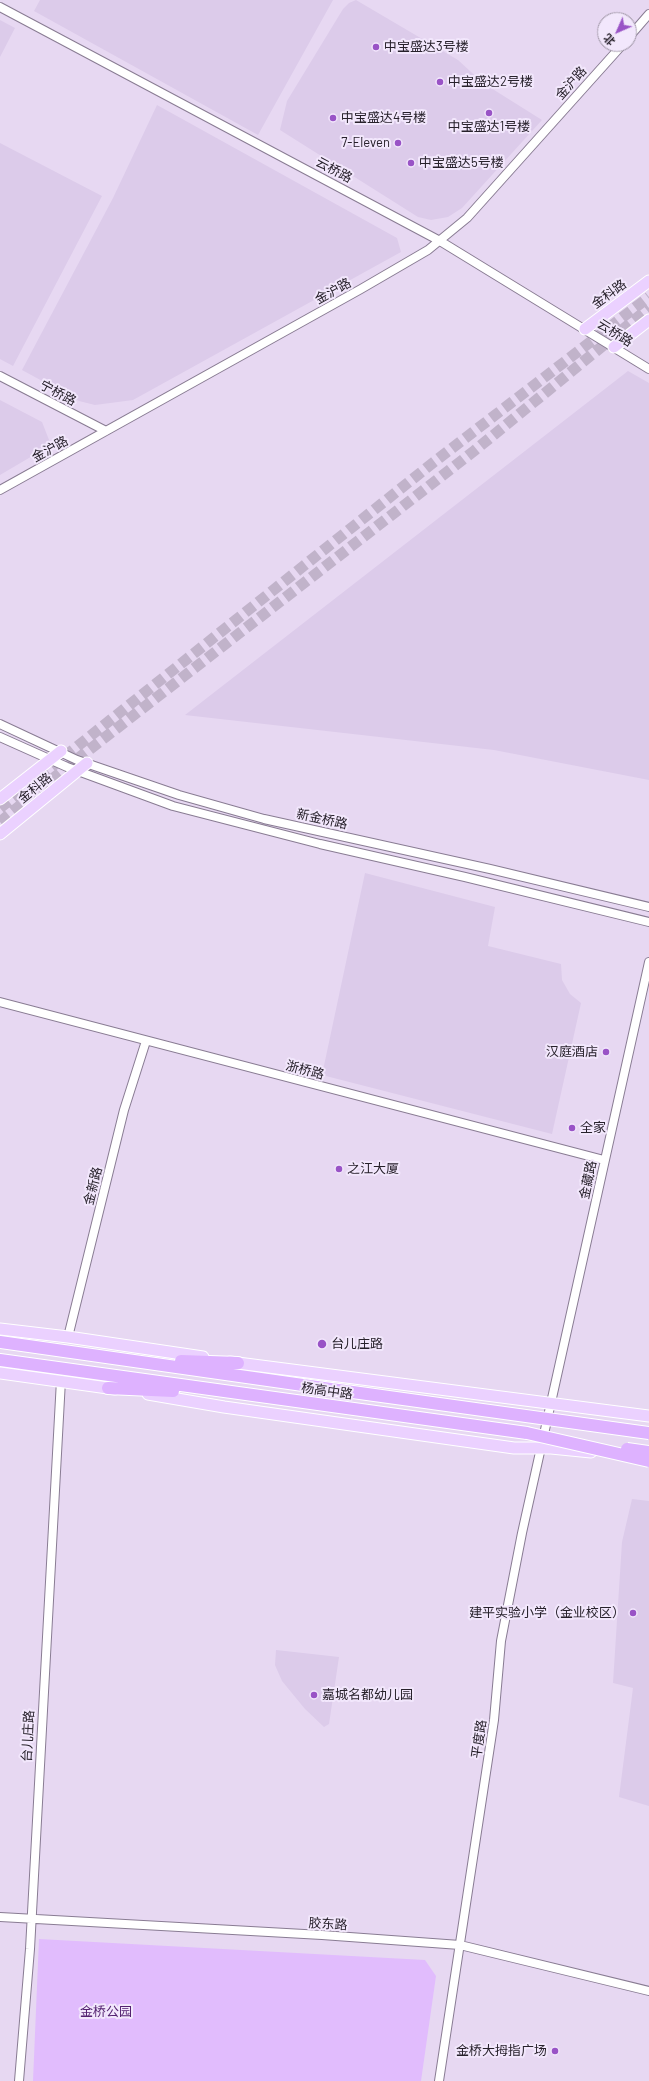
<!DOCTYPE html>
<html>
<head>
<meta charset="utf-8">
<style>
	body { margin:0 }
	#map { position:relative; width:649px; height:2081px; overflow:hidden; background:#e7d8f2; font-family:Barlow,"Noto Sans SC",sans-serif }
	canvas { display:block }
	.north { position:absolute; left:597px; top:12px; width:40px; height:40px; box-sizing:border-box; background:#f2e7fc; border:1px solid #a198a8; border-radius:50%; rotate:225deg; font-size:11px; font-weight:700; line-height:16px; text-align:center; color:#27212b }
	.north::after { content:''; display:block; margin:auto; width:14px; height:18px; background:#9953c6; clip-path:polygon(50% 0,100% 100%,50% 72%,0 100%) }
</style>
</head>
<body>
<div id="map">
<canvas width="649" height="2081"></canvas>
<div class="north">北</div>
</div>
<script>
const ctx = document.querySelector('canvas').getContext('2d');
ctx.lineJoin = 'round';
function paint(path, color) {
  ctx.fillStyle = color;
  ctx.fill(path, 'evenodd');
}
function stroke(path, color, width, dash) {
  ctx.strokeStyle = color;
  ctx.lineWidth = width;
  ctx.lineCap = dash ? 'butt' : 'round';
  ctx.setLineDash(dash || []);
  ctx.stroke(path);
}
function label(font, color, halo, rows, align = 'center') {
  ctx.font = font + ' Barlow,"Noto Sans SC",sans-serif';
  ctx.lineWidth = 4;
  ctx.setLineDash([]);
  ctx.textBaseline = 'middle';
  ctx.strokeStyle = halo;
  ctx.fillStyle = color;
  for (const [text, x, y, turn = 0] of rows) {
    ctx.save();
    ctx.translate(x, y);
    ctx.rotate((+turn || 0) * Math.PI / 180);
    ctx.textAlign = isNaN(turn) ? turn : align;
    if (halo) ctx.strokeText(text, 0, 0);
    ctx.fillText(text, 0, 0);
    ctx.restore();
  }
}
const built = new Path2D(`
	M 40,0 L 333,0 L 258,135 L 34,11 Z
	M 356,0 L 458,60 L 483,83 L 542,120 L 462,208 L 448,217 L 431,220 L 418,217 L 280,130 L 287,101 L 343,9 L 349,3 Z
	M 0,20 L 15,28 L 0,57 Z
	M 157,105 L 397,238 L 401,252 L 133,400 L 95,405 L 79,401 L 22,370 L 113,198 Z
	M 0,143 L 102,196 L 13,366 L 0,359 Z
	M 628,371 L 649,383 L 649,780 L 494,750 L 185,715 Z
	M 0,400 L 42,422 L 51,445 L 0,475 Z
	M 365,873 L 495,907 L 488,946 L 561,964 L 562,980 L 570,994 L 581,1003 L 552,1134 L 322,1075 Z
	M 632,1499 L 649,1501 L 649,1806 L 619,1797 L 633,1688 L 613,1683 L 622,1542 Z
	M 276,1650 L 339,1657 L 329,1724 L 324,1727 L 305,1709 L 282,1681 L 275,1665 Z`);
const green = new Path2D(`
	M 39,1939 L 425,1960 L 436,1976 L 421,2081 L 33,2081 Z`);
const majorTunnel = new Path2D(`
	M 0,808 L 434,462 L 649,297
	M 0,822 L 67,767 L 474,451 L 649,308`);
const minor = new Path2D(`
	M 0,7 L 440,241 L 649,369
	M 629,37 L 649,14
	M 0,376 L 106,431
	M 0,490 L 361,289 L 428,250 L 467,218 L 623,44
	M 0,724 L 77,760 L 179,795 L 264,819 L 490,869 L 649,907
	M 0,737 L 67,767 L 173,806 L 320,844 L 465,877 L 649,922
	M 0,1002 L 604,1160
	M 68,1337 L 124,1110 L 146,1041
	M 0,1917 L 322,1935 L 460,1945 L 649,1991
	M 19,2081 L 30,1949 L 61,1380
	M 439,2081 L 494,1720 L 501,1641 L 522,1533 L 649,962`);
const major = new Path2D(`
	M 585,329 L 649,281
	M 614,347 L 649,320
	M 0,799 L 61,751
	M 0,834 L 87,763
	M 0,1329 L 68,1337 L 203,1357
	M 230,1362 L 649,1416
	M 0,1373 L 115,1389
	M 148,1394 L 224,1407 L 514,1448 L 551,1448 L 591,1452`);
const highway = new Path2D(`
	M 0,1342 L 331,1389
	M 0,1360 L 527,1433
	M 181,1361 L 238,1363
	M 108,1388 L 173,1391`);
const highwayBridge = new Path2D(`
	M 331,1389 L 649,1433
	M 527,1433 L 649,1461
	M 627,1449 L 649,1452`);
const markers = [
	[376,47,4,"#9953c6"],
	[440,82,4,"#9953c6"],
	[489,113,4,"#9953c6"],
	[333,118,4,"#9953c6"],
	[398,143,4,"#9953c6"],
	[411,163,4,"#9953c6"],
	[606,1052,4,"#9953c6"],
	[572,1128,4,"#9953c6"],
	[339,1169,4,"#9953c6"],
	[322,1344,5,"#9953c6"],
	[633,1613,4,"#9953c6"],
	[314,1695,4,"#9953c6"],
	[555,2051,4,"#9953c6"]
];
const poiNames = [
	["中宝盛达3号楼",384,47],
	["中宝盛达2号楼",448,82],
	["中宝盛达4号楼",341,118],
	["中宝盛达1号楼",489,127,"center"],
	["7-Eleven",390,143,"right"],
	["中宝盛达5号楼",419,163],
	["汉庭酒店",598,1052,"right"],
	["全家",580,1128],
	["之江大厦",347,1169],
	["台儿庄路",331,1344],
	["建平实验小学（金业校区）",625,1613,"right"],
	["嘉城名都幼儿园",322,1695],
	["金桥大拇指广场",547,2051,"right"]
];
const streetNames = [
	["金沪路",571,83,-48],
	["云桥路",334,170,28],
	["金沪路",333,291,-29],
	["金科路",609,294,-36],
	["云桥路",615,333,32],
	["宁桥路",58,393,28],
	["金沪路",50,449,-29],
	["金科路",35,788,-39],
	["新金桥路",322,819,12],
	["浙桥路",305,1070,15],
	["金藏路",588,1180,-78],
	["金新路",93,1186,-76],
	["杨高中路",327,1391,8],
	["台儿庄路",28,1736,-87],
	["平度路",479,1739,-82],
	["胶东路",328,1924,3]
];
const parkNames = [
	["金桥公园",106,2012]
];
paint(built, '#dccbea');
paint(green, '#e1bcfd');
stroke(majorTunnel, '#c1b3ca', 11, [11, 5.5]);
stroke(minor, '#897c93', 10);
stroke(major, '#fff', 13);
stroke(highway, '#fff', 14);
stroke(minor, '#fff', 8);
stroke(major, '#ebd1ff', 11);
stroke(highway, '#deb2ff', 12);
stroke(highwayBridge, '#fff', 14, []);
stroke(highwayBridge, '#deb2ff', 12);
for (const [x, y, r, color] of markers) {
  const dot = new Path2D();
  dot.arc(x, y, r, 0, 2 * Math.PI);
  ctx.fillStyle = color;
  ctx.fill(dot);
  stroke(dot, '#f2e7fc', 1.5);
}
label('13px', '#27212b', '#f2e7fc', poiNames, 'left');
label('13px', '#27212b', '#f2e7fc', streetNames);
label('13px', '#532170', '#f2e7fc', parkNames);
</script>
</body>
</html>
